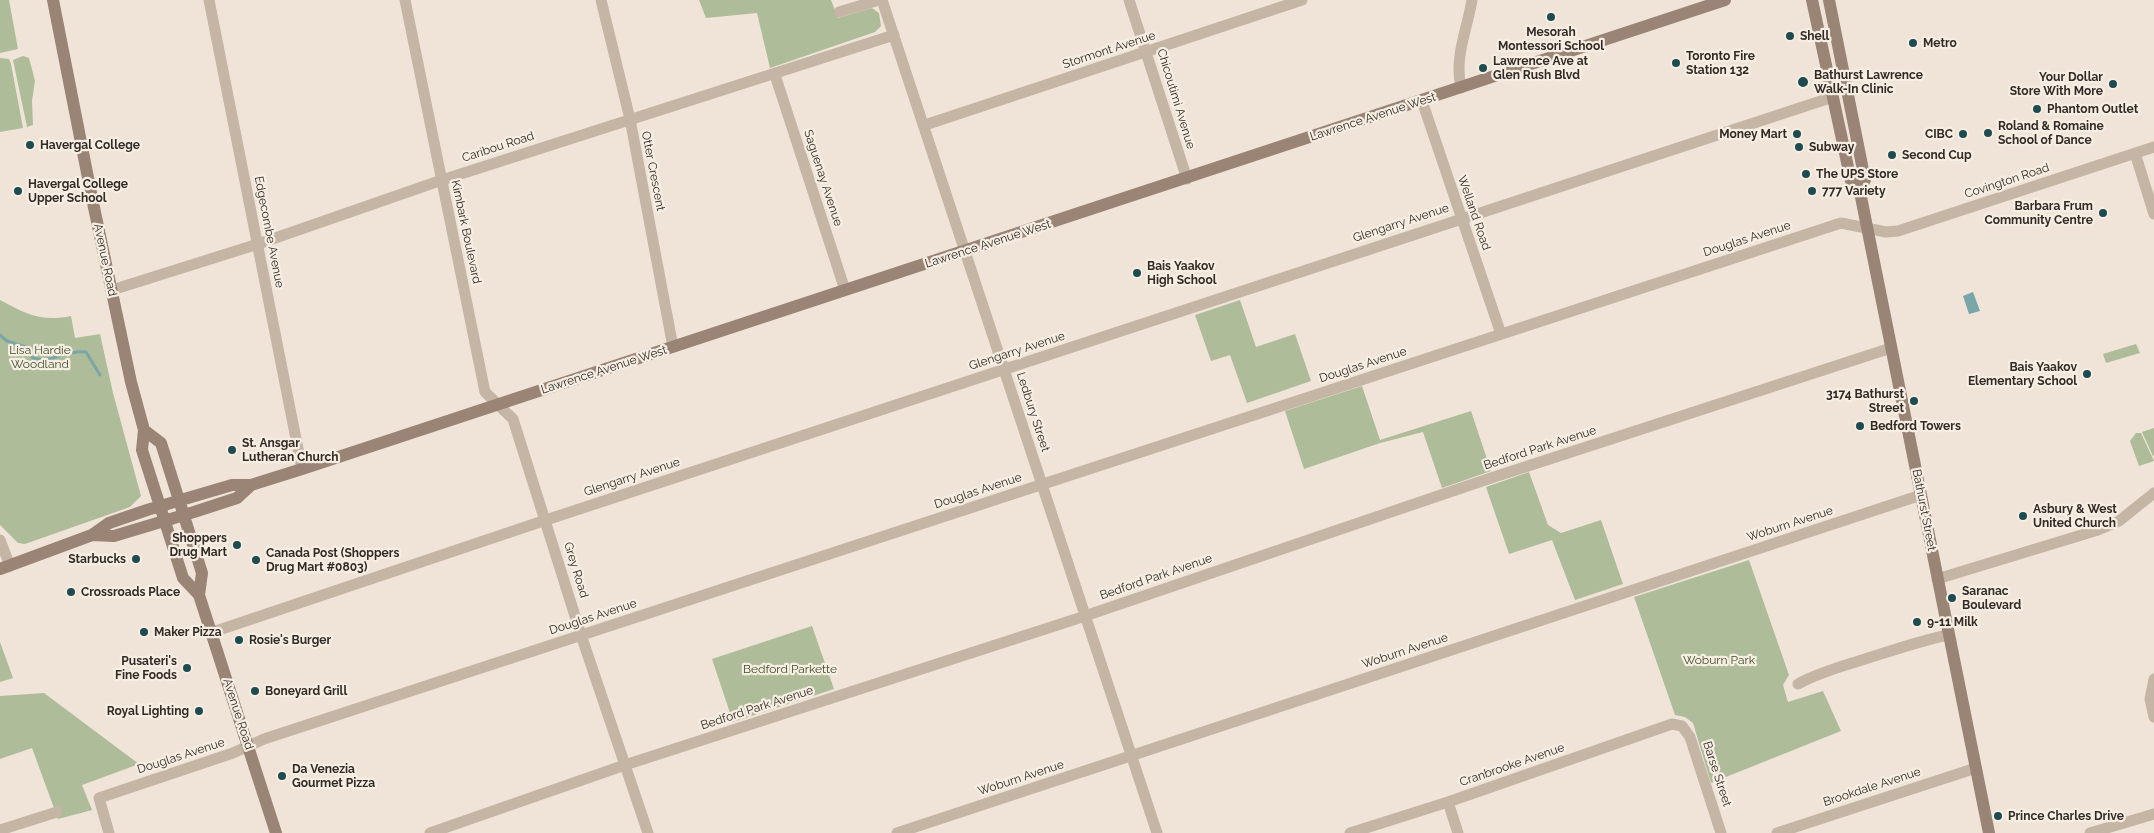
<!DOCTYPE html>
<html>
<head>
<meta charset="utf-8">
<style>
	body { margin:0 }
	canvas { display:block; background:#efe4d7 }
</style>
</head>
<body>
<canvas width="2154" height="833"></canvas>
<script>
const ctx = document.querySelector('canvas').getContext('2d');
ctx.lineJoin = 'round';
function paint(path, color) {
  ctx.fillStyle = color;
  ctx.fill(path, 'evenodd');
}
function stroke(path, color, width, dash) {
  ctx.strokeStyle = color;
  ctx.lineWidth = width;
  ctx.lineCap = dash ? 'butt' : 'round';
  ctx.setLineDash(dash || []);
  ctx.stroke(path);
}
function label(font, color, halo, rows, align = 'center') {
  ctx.font = font + ' Raleway,sans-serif';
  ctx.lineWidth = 4.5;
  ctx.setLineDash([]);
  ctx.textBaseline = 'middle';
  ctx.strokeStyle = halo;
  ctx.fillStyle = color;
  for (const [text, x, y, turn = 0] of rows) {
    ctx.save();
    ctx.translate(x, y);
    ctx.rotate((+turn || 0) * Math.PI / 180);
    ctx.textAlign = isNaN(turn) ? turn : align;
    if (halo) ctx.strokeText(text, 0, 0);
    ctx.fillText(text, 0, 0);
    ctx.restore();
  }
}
const green = new Path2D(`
	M 0,0 L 9,0 L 18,49 L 0,53 Z
	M 699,0 L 831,0 L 838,18 L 872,8 L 879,13 L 881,26 L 875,32 L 770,68 L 757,13 L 706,18 Z
	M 23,56 L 29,58 L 35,81 L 32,101 L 33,125 L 27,127 L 13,60 Z
	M 0,58 L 9,59 L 11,64 L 23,128 L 0,132 Z
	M 0,300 C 26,314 41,322 71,316 L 75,338 L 100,334 L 113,393 L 141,496 L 130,507 L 25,544 L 18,543 L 0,525 Z
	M 1240,300 L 1256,347 L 1295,334 L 1311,381 L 1247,403 L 1230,355 L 1211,361 L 1195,315 Z
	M 2136,344 L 2140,353 L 2106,363 L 2103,354 Z
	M 1362,386 L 1380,440 L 1471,411 L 1491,471 L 1442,488 L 1423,432 L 1380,443 L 1304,469 L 1285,411 Z
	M 2154,428 L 2154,455 L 2153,456 L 2142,432 Z
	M 2136,433 L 2141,433 L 2154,461 L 2139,466 L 2130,441 Z
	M 1529,472 L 1548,525 L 1561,533 L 1601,520 L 1623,584 L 1575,600 L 1552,540 L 1509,554 L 1486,487 Z
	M 1749,560 L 1789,675 L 1783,685 L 1788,702 L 1823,691 L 1841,731 L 1711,783 L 1693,723 L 1685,717 L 1675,715 L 1634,597 Z
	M 812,626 L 834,689 L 733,722 L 712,659 Z
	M 0,642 L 13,678 L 0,682 Z
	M 44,693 L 139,764 L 82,785 L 92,810 L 58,819 L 32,748 L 0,759 L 0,696 Z`);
const water = new Path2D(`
	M 1973,292 L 1980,311 L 1969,314 L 1963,296 Z`);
const stream = new Path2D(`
	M 0,335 L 7,341 L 26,347 L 33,358 C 52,364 66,349 86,352 L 100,375`);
const minor = new Path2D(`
	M 209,0 L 302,469
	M 405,0 L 485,392 L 513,419 L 581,635 L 648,833
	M 601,0 L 630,119 L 673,347
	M 882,0 L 1157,833
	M 1129,0 L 1187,179
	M 839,12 L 879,0
	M 775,75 L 845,290
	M 1461,88 C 1454,57 1467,30 1472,0
	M 1422,101 L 1501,334
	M 925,125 L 1302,0
	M 2135,153 L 2154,214
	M 112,290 L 258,244 L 442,180 L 894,35
	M 0,540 L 10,566
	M 1937,579 L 2098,530 L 2119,521 L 2154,493
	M 210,633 L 546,520 L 1833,97
	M 2154,679 L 2150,699 L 2154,717
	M 1798,684 C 1818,673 1840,667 1862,660 C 1891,651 1919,641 1948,635
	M 1448,802 L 1458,833
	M 0,830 L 57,812
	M 109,833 L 99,798 L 233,753 L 264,739 L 1841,223 L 1886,232 L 1898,231 L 2154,147
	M 430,833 L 625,765 L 1076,619 L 1488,479 L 1891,348
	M 897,833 L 1921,495
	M 1350,833 L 1448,802 L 1672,724 L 1682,726 L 1690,737 L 1721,833
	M 1777,833 L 1976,768
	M 2090,833 L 2154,814`);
const secondary = new Path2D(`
	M 53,0 L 92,198 L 131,382 L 144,430 L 142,450 L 183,578 L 199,595
	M 1812,0 L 1851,181 L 1859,187 L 1864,212 L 1989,833
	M 1829,0 L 1865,180 L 1859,187
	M 144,430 L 161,443 L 202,573 L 199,595 L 276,833
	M 92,535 L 114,536 L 194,512 L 237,498 L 251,485
	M 0,569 L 92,535 L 109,523 L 147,510 L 232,485 L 251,485 L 302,469 L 1725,0`);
const markers = [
	[1551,17,5,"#1e4b50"],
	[1790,36,5,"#1e4b50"],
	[1913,43,5,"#1e4b50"],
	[1676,63,5,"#1e4b50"],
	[1483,68,5,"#1e4b50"],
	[1803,82,6,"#1e4b50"],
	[2113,84,5,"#1e4b50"],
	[2037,109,5,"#1e4b50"],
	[1988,133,5,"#1e4b50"],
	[1797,134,5,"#1e4b50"],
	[1963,134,5,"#1e4b50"],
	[30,145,5,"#1e4b50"],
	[1799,147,5,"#1e4b50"],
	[1892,155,5,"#1e4b50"],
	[1806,174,5,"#1e4b50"],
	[18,191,5,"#1e4b50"],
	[1812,191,5,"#1e4b50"],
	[2103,213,5,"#1e4b50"],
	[1137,273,5,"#1e4b50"],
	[2087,374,5,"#1e4b50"],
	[1914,401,5,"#1e4b50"],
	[1860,426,5,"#1e4b50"],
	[232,450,5,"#1e4b50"],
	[2023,516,5,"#1e4b50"],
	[237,545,5,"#1e4b50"],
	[136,559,5,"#1e4b50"],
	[256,560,5,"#1e4b50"],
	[71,592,5,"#1e4b50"],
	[1952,598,5,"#1e4b50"],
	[1917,622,5,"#1e4b50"],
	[144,632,5,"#1e4b50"],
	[239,640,5,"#1e4b50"],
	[187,668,5,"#1e4b50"],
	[255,691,5,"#1e4b50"],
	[199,711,5,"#1e4b50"],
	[282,776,5,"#1e4b50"],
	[1998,816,5,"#1e4b50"]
];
const poiNames = [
	["Mesorah",1551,32,"center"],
	["Montessori School",1551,46,"center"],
	["Shell",1800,36],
	["Metro",1923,43],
	["Toronto Fire",1686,56],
	["Station 132",1686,70],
	["Lawrence Ave at",1493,61],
	["Glen Rush Blvd",1493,75],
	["Bathurst Lawrence",1814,75],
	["Walk-In Clinic",1814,89],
	["Your Dollar",2103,77,"right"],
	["Store With More",2103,91,"right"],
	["Phantom Outlet",2047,109],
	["Roland & Romaine",1998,126],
	["School of Dance",1998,140],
	["Money Mart",1787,134,"right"],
	["CIBC",1953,134,"right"],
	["Havergal College",40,145],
	["Subway",1809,147],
	["Second Cup",1902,155],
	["The UPS Store",1816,174],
	["Havergal College",28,184],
	["Upper School",28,198],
	["777 Variety",1822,191],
	["Barbara Frum",2093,206,"right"],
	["Community Centre",2093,220,"right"],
	["Bais Yaakov",1147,266],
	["High School",1147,280],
	["Bais Yaakov",2077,367,"right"],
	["Elementary School",2077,381,"right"],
	["3174 Bathurst",1904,394,"right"],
	["Street",1904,408,"right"],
	["Bedford Towers",1870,426],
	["St. Ansgar",242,443],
	["Lutheran Church",242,457],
	["Asbury & West",2033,509],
	["United Church",2033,523],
	["Shoppers",227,538,"right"],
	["Drug Mart",227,552,"right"],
	["Canada Post (Shoppers",266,553],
	["Drug Mart #0803)",266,567],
	["Starbucks",126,559,"right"],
	["Saranac",1962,591],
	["Boulevard",1962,605],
	["Crossroads Place",81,592],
	["9-11 Milk",1927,622],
	["Maker Pizza",154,632],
	["Rosie's Burger",249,640],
	["Pusateri's",177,661,"right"],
	["Fine Foods",177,675,"right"],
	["Boneyard Grill",265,691],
	["Royal Lighting",189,711,"right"],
	["Da Venezia",292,769],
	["Gourmet Pizza",292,783],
	["Prince Charles Drive",2008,816]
];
const streetNames = [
	["Stormont Avenue",1109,50,-18],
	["Chicoutimi Avenue",1176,99,73],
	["Lawrence Avenue West",1373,117,-18],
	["Caribou Road",498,147,-18],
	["Otter Crescent",653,171,79],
	["Saguenay Avenue",823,178,72],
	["Covington Road",2007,181,-18],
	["Welland Road",1474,213,71],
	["Glengarry Avenue",1401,223,-18],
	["Edgecombe Avenue",269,232,79],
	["Kimbark Boulevard",466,232,78],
	["Douglas Avenue",1747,239,-18],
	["Lawrence Avenue West",988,244,-18],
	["Avenue Road",105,260,78],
	["Glengarry Avenue",1017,351,-18],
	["Douglas Avenue",1363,365,-18],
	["Lawrence Avenue West",604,370,-18],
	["Ledbury Street",1033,412,72],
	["Bedford Park Avenue",1540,448,-18],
	["Glengarry Avenue",632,477,-18],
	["Douglas Avenue",978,491,-18],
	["Bathurst Street",1924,510,79],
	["Woburn Avenue",1790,524,-18],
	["Grey Road",576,570,73],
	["Bedford Park Avenue",1156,577,-19],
	["Douglas Avenue",593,617,-18],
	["Woburn Avenue",1405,651,-18],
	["Bedford Park Avenue",757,708,-18],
	["Avenue Road",238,714,72],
	["Douglas Avenue",181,756,-18],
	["Cranbrooke Avenue",1512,765,-19],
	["Barse Street",1717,774,72],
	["Woburn Avenue",1021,778,-18],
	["Brookdale Avenue",1872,787,-18]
];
const parkNames = [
	["Lisa Hardie",40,350],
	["Woodland",40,364],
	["Woburn Park",1719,660],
	["Bedford Parkette",790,669]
];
paint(green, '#afbc99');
paint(water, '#79a6a9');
stroke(stream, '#79a6a9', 3);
stroke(minor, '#c5b5a5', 11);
stroke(secondary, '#998476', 12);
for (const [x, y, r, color] of markers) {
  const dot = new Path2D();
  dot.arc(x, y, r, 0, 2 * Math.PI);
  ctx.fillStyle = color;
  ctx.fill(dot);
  stroke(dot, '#f7eee3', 2);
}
label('bold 12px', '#322a25', '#f7eee3', poiNames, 'left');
label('12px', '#322a25', '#f7eee3', streetNames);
label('12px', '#404e2b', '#f7eee3', parkNames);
</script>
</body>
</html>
